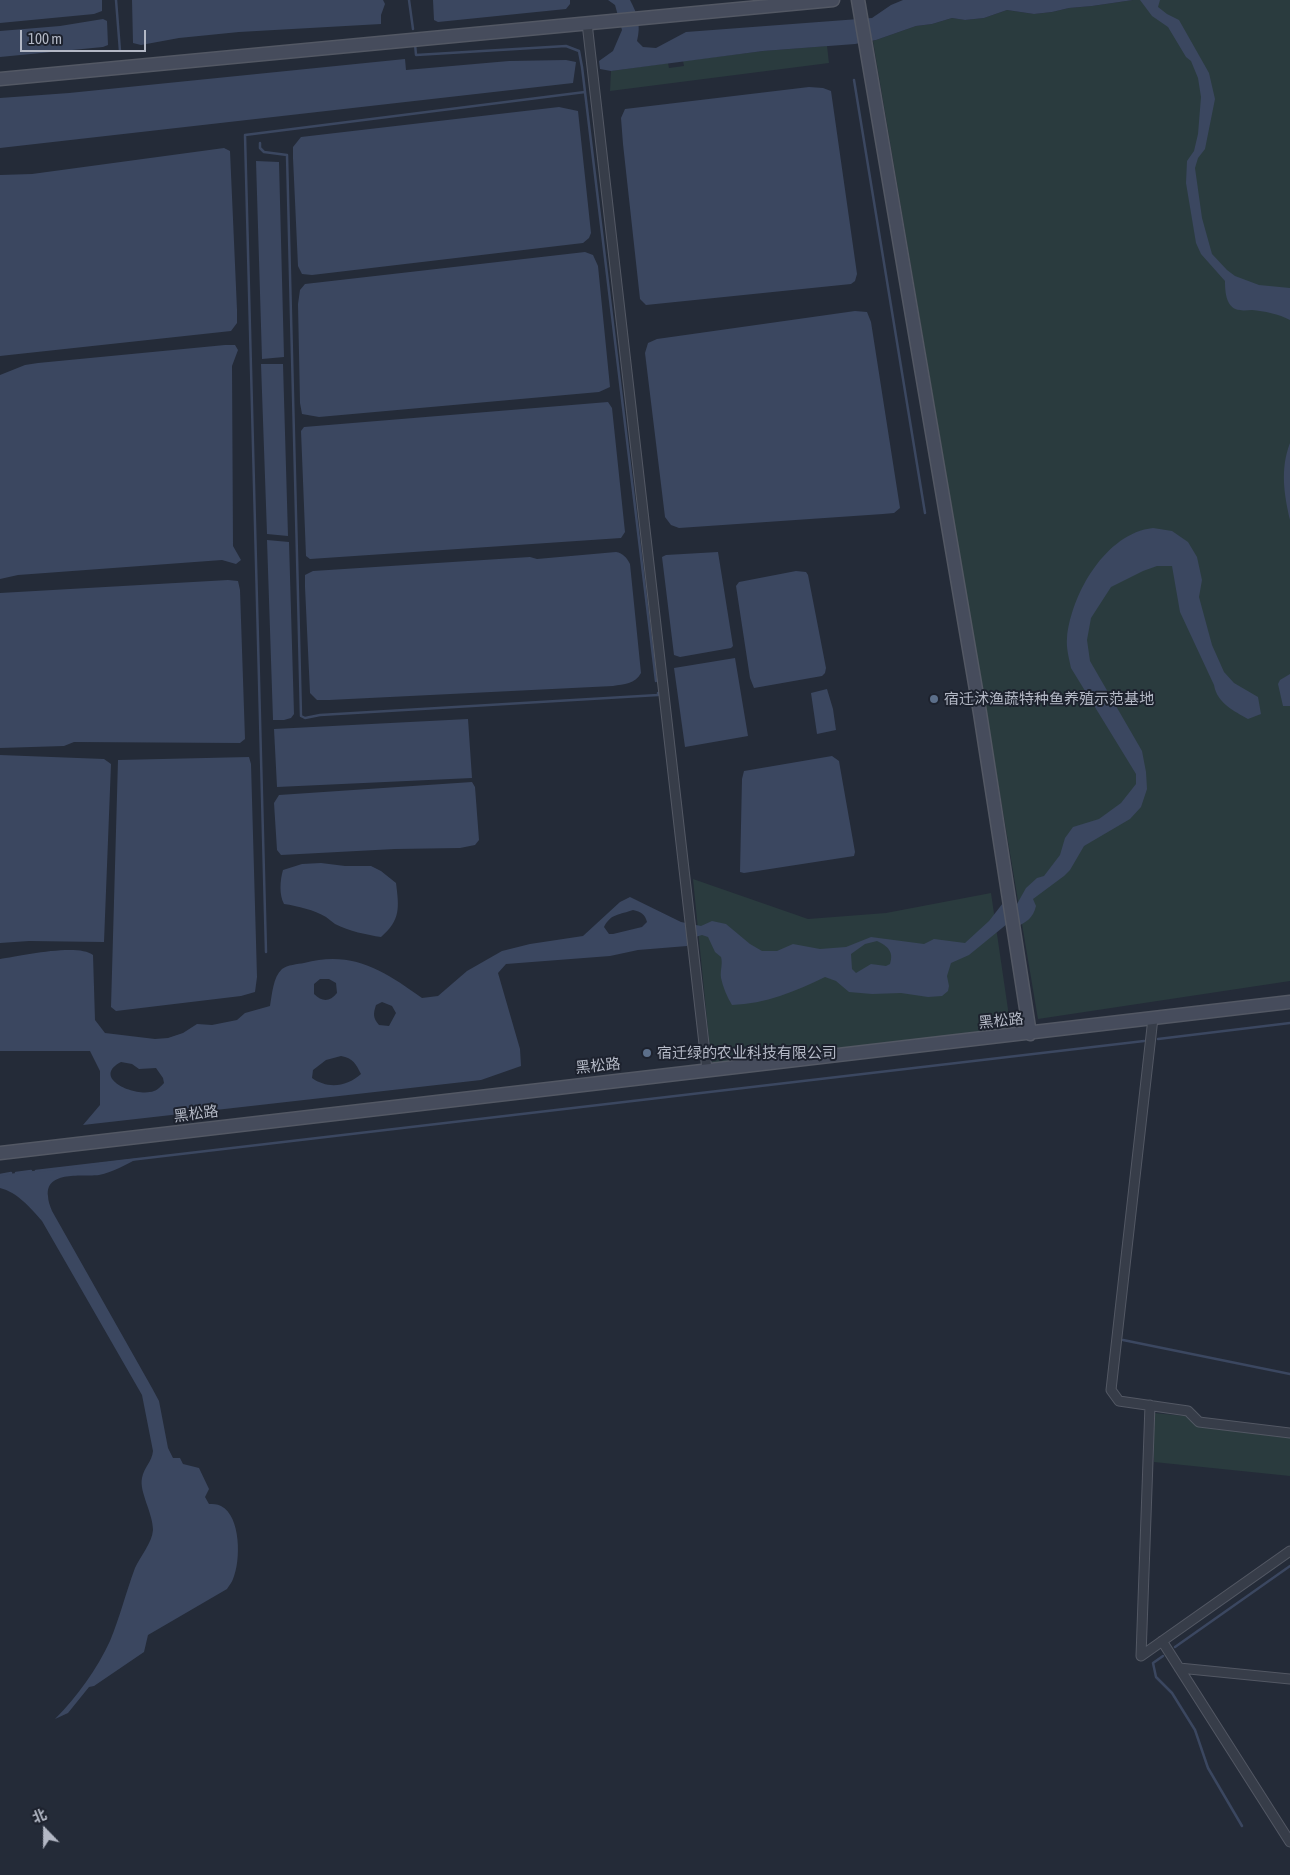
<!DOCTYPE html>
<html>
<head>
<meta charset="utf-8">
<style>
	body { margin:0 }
	#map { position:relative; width:1290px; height:1875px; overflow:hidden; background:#242b38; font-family:"Asap Condensed","Noto Sans SC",sans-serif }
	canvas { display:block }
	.north { position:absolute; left:20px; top:1805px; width:50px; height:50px; -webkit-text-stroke:4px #1d222e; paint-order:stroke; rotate:338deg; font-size:14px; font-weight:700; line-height:20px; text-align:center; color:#b3b8c5 }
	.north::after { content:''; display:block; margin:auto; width:18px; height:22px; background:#b3b8c5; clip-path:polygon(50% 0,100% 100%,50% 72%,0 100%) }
	.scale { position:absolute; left:20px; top:30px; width:126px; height:22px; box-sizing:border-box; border:2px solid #b3b8c5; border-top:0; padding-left:6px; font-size:15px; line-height:18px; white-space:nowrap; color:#b3b8c5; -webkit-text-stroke:4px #1d222e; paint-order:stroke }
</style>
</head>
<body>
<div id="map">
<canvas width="1290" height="1875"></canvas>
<div class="north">北</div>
<div class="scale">100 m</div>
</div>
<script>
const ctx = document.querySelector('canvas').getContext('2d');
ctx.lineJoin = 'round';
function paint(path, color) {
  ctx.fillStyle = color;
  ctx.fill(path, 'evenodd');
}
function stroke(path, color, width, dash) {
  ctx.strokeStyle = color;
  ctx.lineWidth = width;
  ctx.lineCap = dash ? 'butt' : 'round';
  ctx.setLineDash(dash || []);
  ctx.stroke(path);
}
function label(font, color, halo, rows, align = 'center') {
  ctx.font = font + ' "Asap Condensed","Noto Sans SC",sans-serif';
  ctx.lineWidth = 4;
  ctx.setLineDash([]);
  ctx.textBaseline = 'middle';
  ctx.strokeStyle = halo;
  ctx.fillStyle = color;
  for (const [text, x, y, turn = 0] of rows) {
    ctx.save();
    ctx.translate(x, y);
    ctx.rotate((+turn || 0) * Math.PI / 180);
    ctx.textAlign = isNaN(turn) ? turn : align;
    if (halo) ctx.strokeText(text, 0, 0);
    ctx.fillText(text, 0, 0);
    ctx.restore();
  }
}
const green = new Path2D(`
	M 1133,0 L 1290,0 L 1290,981 L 1038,1019 L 873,41 L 916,26 L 932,24 L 952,18 L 965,20 L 984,18 L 1007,10 L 1034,14 L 1052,12 L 1069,8 L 1092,6 Z
	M 827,46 L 829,63 L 610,91 L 611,71 L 668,63 L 669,68 L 684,66 L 683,61 L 763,51 Z
	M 693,879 L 808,919 L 886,913 L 991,893 L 1011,1030 L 715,1065 L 711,1060 Z
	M 1154,1413 L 1185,1416 L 1198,1427 L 1290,1438 L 1290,1476 L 1154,1462 Z`);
const water = new Path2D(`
	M 0,0 L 102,0 L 102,11 L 94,14 L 0,23 Z
	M 132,0 L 383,0 L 385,4 L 381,15 L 381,24 L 239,32 L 179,38 L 141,45 L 133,43 Z
	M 433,0 L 570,0 L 570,4 L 566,9 L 438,22 L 434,20 Z
	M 608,0 L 630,0 C 638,15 641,25 637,41 L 643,47 L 656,48 L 686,32 L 872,18 L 891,5 L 903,0 L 1133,0 L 1092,6 L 1069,8 L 1052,12 L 1034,14 L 1007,10 L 984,18 L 965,20 L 952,18 L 932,24 L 916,26 L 876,40 L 855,44 L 763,51 L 611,71 L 600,69 L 599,61 L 613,51 L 622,30 L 615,5 Z
	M 1140,0 L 1160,0 L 1158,7 L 1167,14 L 1179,20 L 1209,73 L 1215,99 L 1205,149 L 1198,158 L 1195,168 L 1202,218 L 1212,254 L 1227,270 L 1235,276 L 1259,285 L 1290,288 L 1290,320 C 1279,314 1264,311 1252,310 C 1248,310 1243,311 1240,310 C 1226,309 1225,292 1225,281 L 1201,254 L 1196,243 L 1186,183 L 1187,161 L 1194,151 L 1198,134 L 1201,97 L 1198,78 L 1191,61 L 1186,57 L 1168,27 L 1152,16 Z
	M 103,19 L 107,21 L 108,45 L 103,47 L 0,57 L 0,31 L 60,26 Z
	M 405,59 L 406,70 L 509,61 L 566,60 L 576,62 L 573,83 L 0,148 L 0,98 L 69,93 Z
	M 809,87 L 823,88 L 831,91 L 857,274 L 855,281 L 851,284 L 646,305 L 640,299 L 623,144 L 621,118 L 625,109 Z
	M 559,107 L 578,111 L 591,233 L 589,238 L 583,243 L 312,275 L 302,274 L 298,266 L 293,158 L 293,147 L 301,137 Z
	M 224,148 L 230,151 L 237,310 L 237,323 L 231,331 L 0,356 L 0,175 L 32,174 Z
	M 256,161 L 279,162 L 284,357 L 262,359 Z
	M 585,252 L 593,255 L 598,266 L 610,387 L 599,392 L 319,417 L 302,414 L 300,403 L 298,304 L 300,290 L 305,284 Z
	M 855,311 L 867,312 L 871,322 L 900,508 L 894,513 L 883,514 L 679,528 L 671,525 L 665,517 L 645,353 L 648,343 L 657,339 Z
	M 225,345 L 235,345 L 238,350 L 232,366 L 233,546 L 241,560 L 236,564 L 222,560 L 18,575 L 0,579 L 0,375 L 25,365 L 38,363 Z
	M 261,364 L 283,364 L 288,536 L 267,534 Z
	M 608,402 L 612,408 L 625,532 L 621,538 L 310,559 L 306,556 L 301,431 L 304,427 Z
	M 1290,443 L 1290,520 C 1284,494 1280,469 1290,443 Z
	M 1153,528 L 1172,531 L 1188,542 L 1197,557 L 1202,580 L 1199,597 L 1212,645 L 1224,672 L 1234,683 L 1258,697 L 1261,714 L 1248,719 C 1234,711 1217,703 1214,685 L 1180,612 L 1172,566 L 1157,566 L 1143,571 L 1111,587 L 1091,618 L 1087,640 L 1090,661 L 1142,751 L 1146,772 L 1147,789 L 1141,807 L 1130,819 L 1084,846 L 1070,870 L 1064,876 L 1033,899 L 1036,906 C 1033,918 1027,922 1016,927 L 1012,907 L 1017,904 L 1026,888 L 1037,878 L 1044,876 L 1060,855 L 1065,838 L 1073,827 L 1099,819 L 1121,803 L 1136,784 L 1136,774 L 1071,668 C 1069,658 1066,648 1067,638 C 1071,594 1106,533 1153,528 Z
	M 267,540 L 289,542 L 294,714 L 291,718 L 284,720 L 273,720 Z
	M 616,552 C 623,553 627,558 630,564 L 641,673 C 635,684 624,684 613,686 L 329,700 L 317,700 L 310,693 L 305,587 L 305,575 L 313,571 L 530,557 L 537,559 Z
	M 718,552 L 733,646 L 731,648 L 680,657 L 674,655 L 662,557 L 666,555 Z
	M 796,571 L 806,572 L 808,575 L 826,668 L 825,673 L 822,676 L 754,688 L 750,678 L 736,586 L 739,582 Z
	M 228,580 L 238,581 L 240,590 L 245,739 L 240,743 L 74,742 L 64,746 L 0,748 L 0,593 Z
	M 735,658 L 748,736 L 685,747 L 674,668 Z
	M 1290,674 L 1290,706 L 1283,706 L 1278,684 L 1280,680 Z
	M 827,689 L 833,709 L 836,730 L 817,734 L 811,693 Z
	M 468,719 L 472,778 L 277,787 L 274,729 Z
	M 0,755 L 104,759 L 111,764 L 104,942 L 29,941 L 0,943 Z
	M 832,756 L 839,761 L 840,767 L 855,852 L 854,856 L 744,873 L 740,872 L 742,779 L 744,771 Z
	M 249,757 L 251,764 L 257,977 L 255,992 L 241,996 L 116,1011 L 111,1007 L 118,760 Z
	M 472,782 L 475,787 L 479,840 L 475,845 L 460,848 L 395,849 L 281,855 L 277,850 L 274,803 L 279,795 Z
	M 321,863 L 345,866 L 371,866 L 381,871 L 396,883 C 399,907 401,920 381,937 C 367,935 349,931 335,924 C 332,922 329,919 326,917 C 314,910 298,906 284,904 C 279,895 280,880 283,870 L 302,864 Z
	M 630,897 L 681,922 L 701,926 L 712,921 L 726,924 L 750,944 L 762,951 L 777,951 L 793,944 L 820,949 L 846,947 L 871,937 L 924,944 L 934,939 L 965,943 L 989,921 L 1003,903 L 1007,924 L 969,955 L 951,963 L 947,976 L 949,986 L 948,991 L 942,996 L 928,997 L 901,993 L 872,994 L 849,992 L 836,981 L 825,977 C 796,991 765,1004 732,1005 C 727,997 723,987 721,978 C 720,970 723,964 721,957 L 715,952 L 708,937 L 702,935 L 689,939 L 687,946 L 638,950 L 610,956 L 506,964 L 498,973 L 520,1049 L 521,1066 L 481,1080 L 83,1125 L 100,1105 L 100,1071 L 90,1051 L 0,1051 L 0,959 C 20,956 78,943 93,955 L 95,1020 L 105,1033 L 155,1039 L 168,1038 L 183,1033 L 197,1024 L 212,1025 L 237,1020 L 245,1013 L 270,1006 C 272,995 273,977 282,969 C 287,965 298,964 304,963 C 353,950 384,971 422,998 L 438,996 L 467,971 L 502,951 L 530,944 L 583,936 L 620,902 ZM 633,910 C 641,912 645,914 647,922 L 642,927 L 613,934 L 609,934 L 604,927 C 611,913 620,915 633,910 ZM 877,941 C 888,946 894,952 890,964 L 886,966 L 871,964 L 856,973 L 852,969 L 851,954 L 865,944 ZM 320,979 L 329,979 L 336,983 L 337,993 C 330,1002 322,1002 314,994 L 314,984 ZM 382,1002 L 392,1006 L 396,1013 L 389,1026 L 379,1025 C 373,1018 373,1014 376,1005 ZM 341,1056 C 353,1058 356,1064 361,1074 C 347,1087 327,1089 312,1078 L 313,1070 L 326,1060 ZM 121,1062 L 132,1064 L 139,1069 L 156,1068 L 163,1078 L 164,1083 C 161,1086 158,1090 154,1091 C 136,1098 90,1078 121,1062 Z
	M 139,1158 C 127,1164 113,1172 99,1175 C 84,1177 45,1170 48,1196 C 48,1201 50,1206 52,1211 L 152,1388 L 159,1401 L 168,1448 L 173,1458 L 180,1458 L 183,1464 L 199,1468 L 209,1489 L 205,1497 L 209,1504 C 213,1504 217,1504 221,1506 C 241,1516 241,1561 233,1579 C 232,1582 229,1586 227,1589 L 148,1635 L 144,1652 L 94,1686 L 89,1687 L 68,1713 L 55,1719 C 77,1697 97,1669 110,1641 C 120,1617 126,1592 135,1568 C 140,1557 152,1543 153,1530 C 153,1513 139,1492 142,1478 C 144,1467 152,1462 153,1451 L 142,1395 L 42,1221 C 31,1208 17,1192 0,1188 L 0,1175 Z`);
const stream = new Path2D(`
	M 116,0 L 120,51
	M 409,0 L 413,29
	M 415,44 L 416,55 L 566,46 L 579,51 L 582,67 L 656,681
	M 854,80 L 925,513
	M 260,143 L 260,148 L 264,152 L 287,155 L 301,716 L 305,718 L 320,715 L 658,695 L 658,693
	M 266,952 L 245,135 L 585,92
	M 1158,1039 L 1290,1023
	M 36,1171 L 1144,1041
	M 16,1173 L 31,1171
	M 0,1175 L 11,1173
	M 1123,1340 L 1290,1374
	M 1175,1647 L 1290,1566
	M 1163,1656 L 1153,1663 L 1156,1677 L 1172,1693 L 1195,1730 L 1208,1768 L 1242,1826`);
const street = new Path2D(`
	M 587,23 L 707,1070
	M 1153,1018 L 1111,1390 L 1119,1401 L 1188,1411 L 1199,1422 L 1290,1433
	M 1162,1641 L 1290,1842
	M 1141,1656 L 1150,1405
	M 1141,1656 L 1290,1551
	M 1179,1668 L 1290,1679`);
const secondary = new Path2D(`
	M 858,0 L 980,713 L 1030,1034
	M 0,79 L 833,0
	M 0,1153 C 430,1102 860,1054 1290,1002`);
const markers = [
	[934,699,5,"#5c6f8a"],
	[647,1053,5,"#5c6f8a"]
];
const poiNames = [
	["宿迁沭渔蔬特种鱼养殖示范基地",944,699],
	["宿迁绿的农业科技有限公司",657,1053]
];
const streetNames = [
	["黑松路",1001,1021,-6],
	["黑松路",598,1066,-6],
	["黑松路",196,1114,-7]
];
paint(green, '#2a3b3e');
paint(water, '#3b4760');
stroke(stream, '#3b4760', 2.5);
stroke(street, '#535864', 11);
stroke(secondary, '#535864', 15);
stroke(street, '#373d49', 9);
stroke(secondary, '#464c5c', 12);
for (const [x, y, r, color] of markers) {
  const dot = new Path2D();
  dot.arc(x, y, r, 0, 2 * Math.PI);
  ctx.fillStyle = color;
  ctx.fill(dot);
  stroke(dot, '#1d222e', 2);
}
label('15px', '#b3b8c5', '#1d222e', poiNames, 'left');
label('15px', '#b3b8c5', '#1d222e', streetNames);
</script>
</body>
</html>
